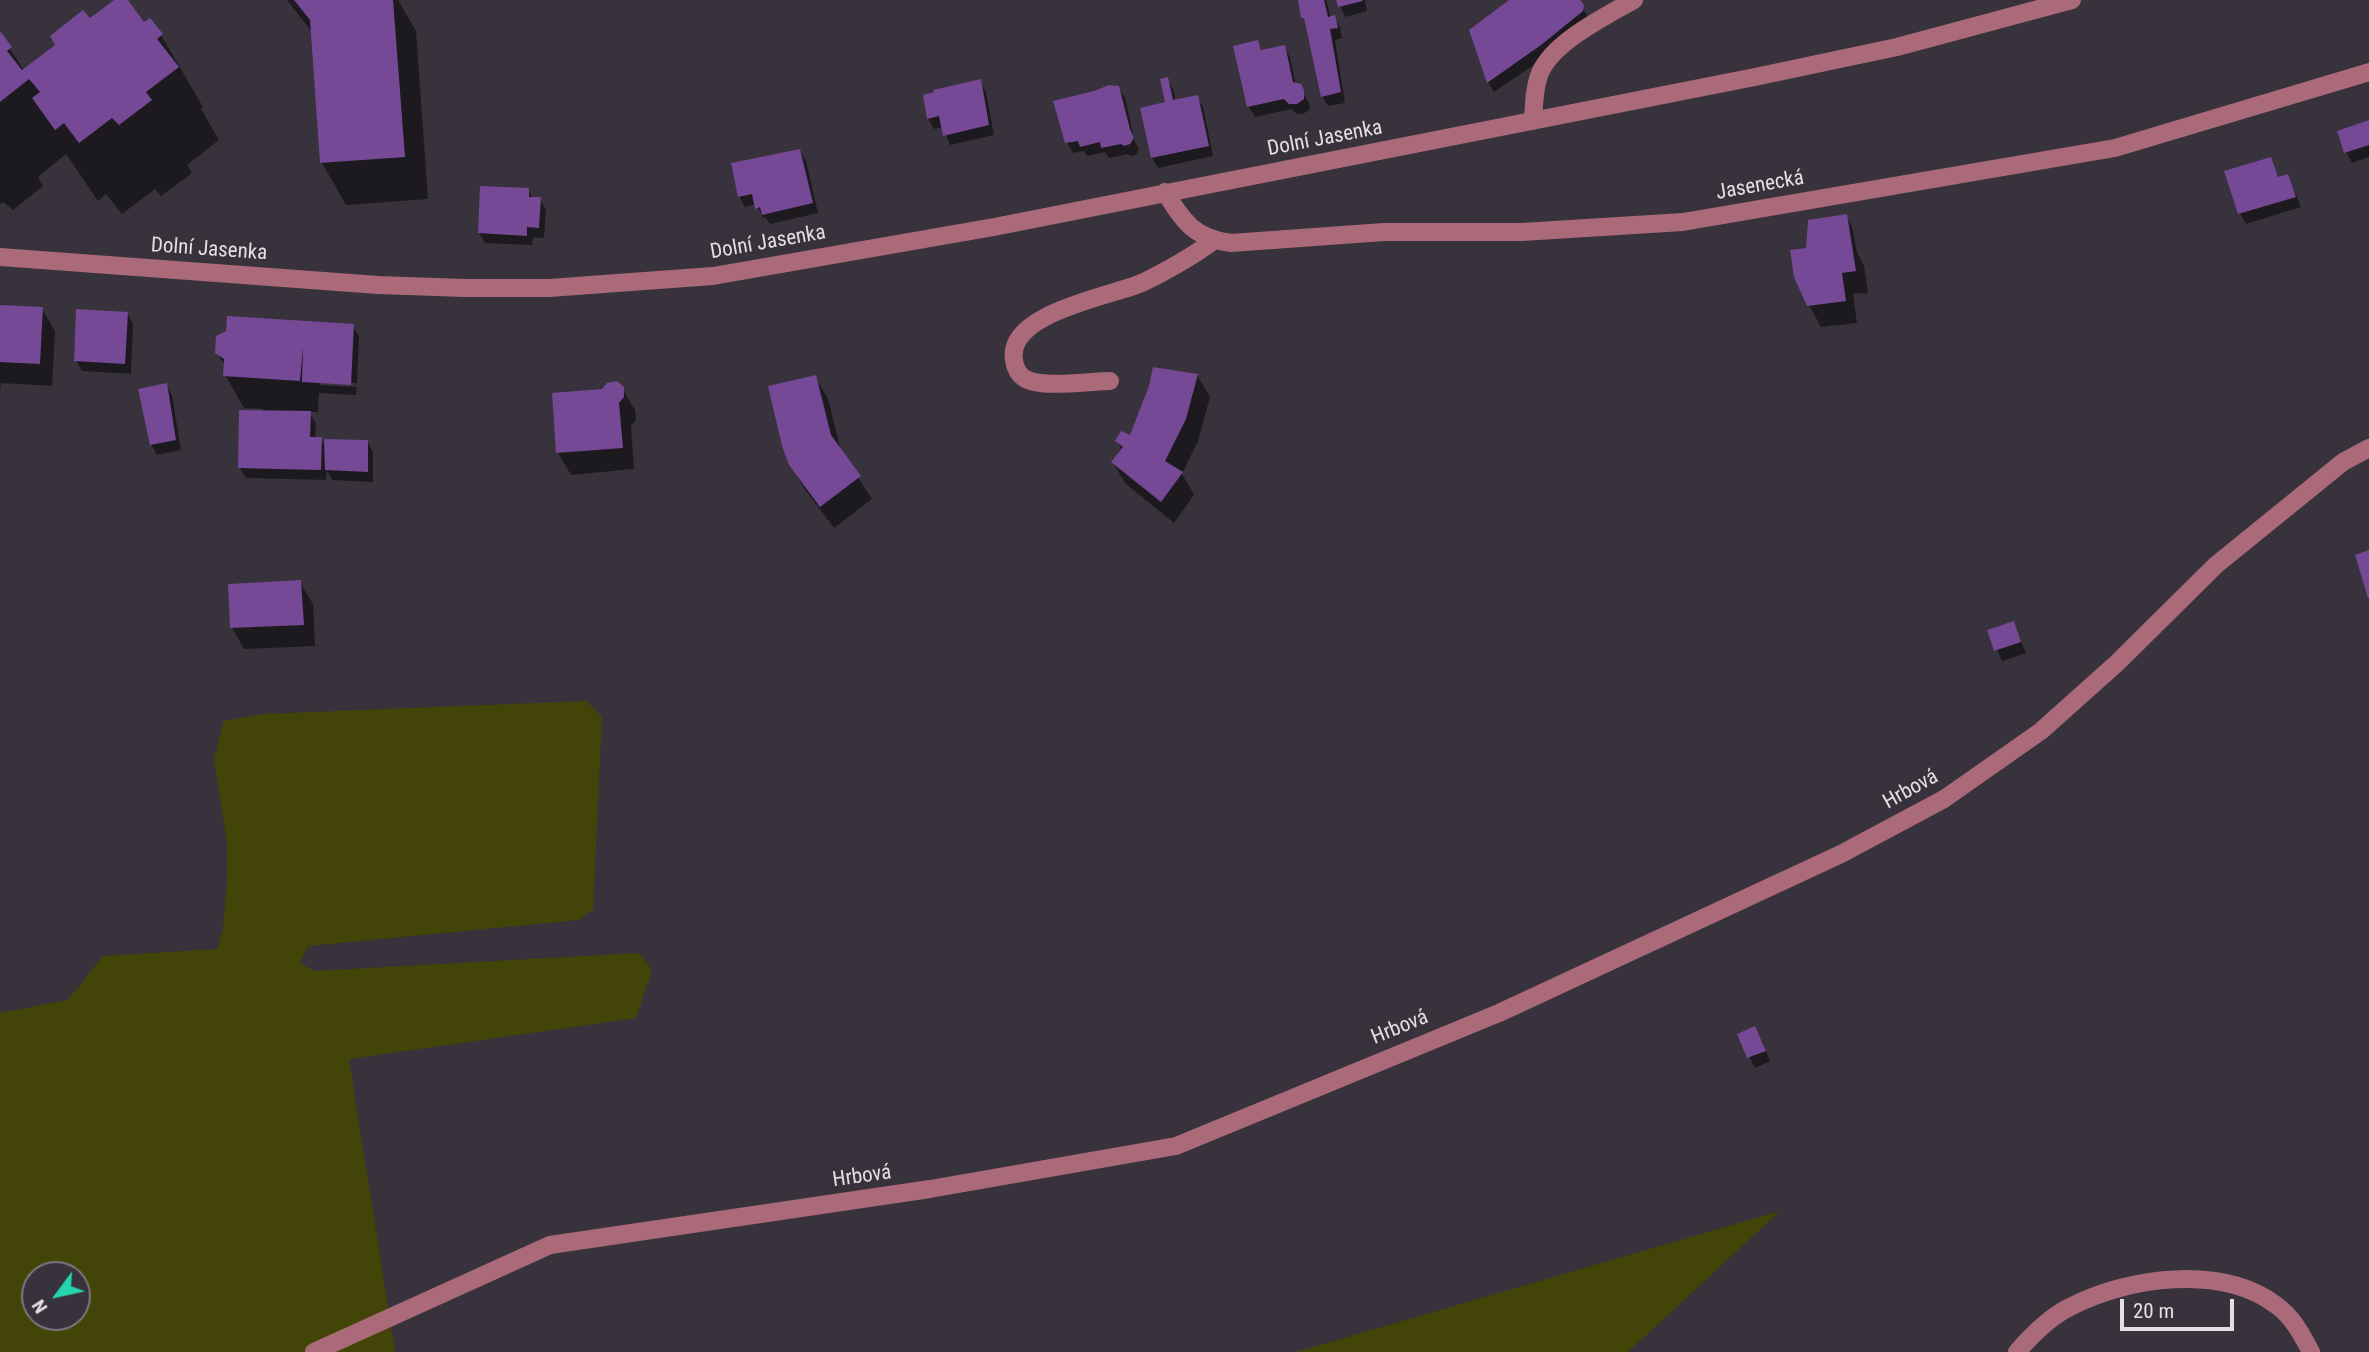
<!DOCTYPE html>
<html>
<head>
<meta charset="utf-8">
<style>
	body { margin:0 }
	#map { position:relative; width:2369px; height:1352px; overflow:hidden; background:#37323b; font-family:"Roboto Condensed",sans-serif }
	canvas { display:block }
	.north { position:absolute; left:21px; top:1261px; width:70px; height:70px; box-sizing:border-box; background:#37323b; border:2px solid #7b777f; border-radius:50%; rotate:237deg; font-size:19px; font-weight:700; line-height:28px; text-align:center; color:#e2dfe5 }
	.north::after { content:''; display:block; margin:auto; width:24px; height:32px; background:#25d5ae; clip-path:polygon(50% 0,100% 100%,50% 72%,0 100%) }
	.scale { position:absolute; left:2120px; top:1299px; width:114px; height:32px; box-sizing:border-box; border:4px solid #e2dfe5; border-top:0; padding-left:9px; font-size:21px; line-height:24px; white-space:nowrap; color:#e2dfe5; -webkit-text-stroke:5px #37323b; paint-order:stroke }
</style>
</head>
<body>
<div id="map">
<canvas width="2369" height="1352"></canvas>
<div class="north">N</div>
<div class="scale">20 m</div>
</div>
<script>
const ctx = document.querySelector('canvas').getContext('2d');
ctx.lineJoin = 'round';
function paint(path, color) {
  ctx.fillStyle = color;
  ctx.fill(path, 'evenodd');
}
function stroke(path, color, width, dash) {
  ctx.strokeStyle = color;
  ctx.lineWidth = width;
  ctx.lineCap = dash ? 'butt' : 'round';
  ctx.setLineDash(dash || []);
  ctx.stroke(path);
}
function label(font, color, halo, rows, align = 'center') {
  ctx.font = font + ' "Roboto Condensed",sans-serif';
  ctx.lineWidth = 5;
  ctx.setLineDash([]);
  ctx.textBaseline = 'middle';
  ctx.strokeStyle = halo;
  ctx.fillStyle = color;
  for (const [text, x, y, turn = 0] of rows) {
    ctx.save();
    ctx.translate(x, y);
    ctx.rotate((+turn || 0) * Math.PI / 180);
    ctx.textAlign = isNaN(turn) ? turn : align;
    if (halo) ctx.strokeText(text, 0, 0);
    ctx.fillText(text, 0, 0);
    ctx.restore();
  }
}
const green = new Path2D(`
	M 586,701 L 602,717 L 593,909 L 578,920 L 308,946 L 300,963 L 314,971 L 639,953 L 652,970 L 636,1018 L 349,1059 L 395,1352 L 0,1352 L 0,1013 L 68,1000 L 103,956 L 217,949 L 223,928 L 227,881 L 227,843 L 214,759 L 224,721 L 263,714 ZM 35,1275 L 77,1275 L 77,1317 L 35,1317 Z
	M 1780,1211 L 1628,1352 L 1296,1352 Z`);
const shadow = new Path2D(`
	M 117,0 L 125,0 L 144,24 L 161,35 L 203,107 L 201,109 L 219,140 L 187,165 L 192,173 L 161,196 L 155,189 L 122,214 L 106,194 L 98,201 L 66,154 L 38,177 L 43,186 L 13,210 L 3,202 L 0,204 L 0,34 L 24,70 Z
	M 287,0 L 398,0 L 416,31 L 428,199 L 346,205 L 322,163 L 312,32 Z
	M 1301,0 L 1326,0 L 1331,18 L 1334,17 L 1340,27 L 1342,38 L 1335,40 L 1345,103 L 1328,106 L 1322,96 Z
	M 1338,0 L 1365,0 L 1367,11 L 1345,17 Z
	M 1511,0 L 1577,0 L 1588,17 L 1547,56 L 1494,92 L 1488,82 L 1471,30 Z
	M 1257,42 L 1263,52 L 1284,47 L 1290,57 L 1296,85 L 1299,86 L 1310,105 L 1309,110 L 1303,114 L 1297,114 L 1291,109 L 1255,117 L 1249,107 Z
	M 1167,79 L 1173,89 L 1176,102 L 1197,97 L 1203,107 L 1213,156 L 1158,168 L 1152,158 L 1142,109 L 1167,103 Z
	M 980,81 L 986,92 L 994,135 L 950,145 L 943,127 L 934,129 L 928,119 Z
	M 1118,87 L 1125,98 L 1135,142 L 1139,149 L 1136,155 L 1131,156 L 1128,154 L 1109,158 L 1105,152 L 1087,156 L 1084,151 L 1073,153 L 1067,143 L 1055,102 Z
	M 2369,122 L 2369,157 L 2352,163 L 2346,152 Z
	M 800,151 L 806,161 L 818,213 L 770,224 L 766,218 L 763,218 L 756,204 L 745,207 L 739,196 Z
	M 2270,159 L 2279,179 L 2288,176 L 2301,207 L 2246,224 L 2240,213 Z
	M 528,190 L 534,199 L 540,199 L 546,210 L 544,238 L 533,237 L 532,245 L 485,243 L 479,233 Z
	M 1846,216 L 1852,227 L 1857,252 L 1864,266 L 1868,293 L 1853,294 L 1857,323 L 1821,327 L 1809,305 L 1807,250 Z
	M 0,306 L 42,309 L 55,331 L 52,386 L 1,383 L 0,393 Z
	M 127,313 L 133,324 L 131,374 L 82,371 L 76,360 Z
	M 353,326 L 359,337 L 357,383 L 320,382 L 320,385 L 357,387 L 356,395 L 319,393 L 318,412 L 309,412 L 316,423 L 315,439 L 321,439 L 326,447 L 367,441 L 373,452 L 373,482 L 332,480 L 327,470 L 326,480 L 246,478 L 240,468 L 263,409 L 244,408 L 225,375 L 226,367 L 217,353 Z
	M 1197,375 L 1210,397 L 1198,441 L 1182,474 L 1194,495 L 1174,523 L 1126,484 L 1113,463 L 1122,450 L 1117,441 L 1131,437 Z
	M 815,377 L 828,399 L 841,451 L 872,499 L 834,528 L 804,488 L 791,465 Z
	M 166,385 L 172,395 L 181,450 L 157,455 L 151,444 Z
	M 622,388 L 635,410 L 636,420 L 631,426 L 634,469 L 571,475 L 558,453 Z
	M 300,582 L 313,604 L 315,646 L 244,649 L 232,628 Z
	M 2013,624 L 2026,653 L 2002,661 L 1990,632 Z
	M 1739,1035 L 1761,1039 L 1770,1061 L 1755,1068 Z`);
const building = new Path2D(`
	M 114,0 L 128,0 L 144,22 L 150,18 L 163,34 L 157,39 L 179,67 L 146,92 L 152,100 L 119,125 L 112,118 L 79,143 L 64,123 L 55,130 L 32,98 L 40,92 L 29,79 L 0,102 L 0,31 L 12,47 L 7,51 L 22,70 L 55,45 L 50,36 L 83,10 L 90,18 Z
	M 294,0 L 393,0 L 405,157 L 320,163 L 310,20 Z
	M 1298,0 L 1324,0 L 1328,17 L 1335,15 L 1338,28 L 1330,29 L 1341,92 L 1321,97 L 1304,18 L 1301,18 Z
	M 1336,0 L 1362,0 L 1363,1 L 1338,7 Z
	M 1509,0 L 1580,0 L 1584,5 L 1583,11 L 1541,45 L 1487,83 L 1469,30 Z
	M 1258,40 L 1261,50 L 1285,45 L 1293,82 L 1301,84 L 1304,90 L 1304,99 L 1297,104 L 1289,104 L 1284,99 L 1247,107 L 1233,46 Z
	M 1168,77 L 1173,100 L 1198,95 L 1209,146 L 1151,158 L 1140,108 L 1165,102 L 1160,79 Z
	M 981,79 L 989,125 L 943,136 L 939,116 L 927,119 L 923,95 L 934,92 L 933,90 Z
	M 1109,85 L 1119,86 L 1130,129 L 1134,138 L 1130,144 L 1124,146 L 1121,144 L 1101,148 L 1100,142 L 1080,147 L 1078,141 L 1065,143 L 1053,101 L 1094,91 Z
	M 2369,120 L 2369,145 L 2344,153 L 2337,131 Z
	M 800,149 L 813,203 L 762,215 L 760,207 L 755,209 L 752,194 L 738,197 L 731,163 Z
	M 2271,157 L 2278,177 L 2288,174 L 2296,197 L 2238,214 L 2224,171 Z
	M 480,186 L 529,188 L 529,197 L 541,197 L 539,228 L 527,227 L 527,236 L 478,233 Z
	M 1847,214 L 1856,271 L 1842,273 L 1846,301 L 1807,306 L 1794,277 L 1790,250 L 1806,248 L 1808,220 Z
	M 0,305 L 43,307 L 40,364 L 0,362 Z
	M 76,309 L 128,312 L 125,364 L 74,361 Z
	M 227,316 L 354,324 L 351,385 L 302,382 L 303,346 L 300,381 L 223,376 L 224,359 L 215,353 L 216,336 L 226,331 Z
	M 1153,367 L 1198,374 L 1186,419 L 1165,461 L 1183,472 L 1161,502 L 1111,462 L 1123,447 L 1115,441 L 1121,431 L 1130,435 L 1149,386 Z
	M 816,375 L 831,435 L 861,476 L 820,507 L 789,465 L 782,446 L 768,386 Z
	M 617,381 L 624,387 L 624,397 L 619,403 L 623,448 L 556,453 L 552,393 L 602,389 L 607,383 Z
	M 167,383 L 176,440 L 150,445 L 138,389 Z
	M 239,410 L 311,411 L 310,437 L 322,437 L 321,470 L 238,468 Z
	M 324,439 L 368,440 L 368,472 L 325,470 Z
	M 2369,550 L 2369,598 L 2368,598 L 2355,555 Z
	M 301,580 L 304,625 L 230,628 L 228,584 Z
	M 2014,621 L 2021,642 L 1994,651 L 1987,630 Z
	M 1755,1026 L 1766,1051 L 1747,1058 L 1737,1034 Z`);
const minor = new Path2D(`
	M 1533,121 C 1534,105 1534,88 1540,73 C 1553,42 1606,16 1634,0
	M 1165,192 C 1184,222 1194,238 1231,243 L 1384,232 L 1522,232 L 1683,222 L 2115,148 L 2369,72
	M 0,257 L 378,285 L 465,288 L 549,288 L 713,276 L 994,227 L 1755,77 L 1897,47 L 2072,0
	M 1110,381 C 1089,381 1040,389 1024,378 C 1018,374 1015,367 1014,360 C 1006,312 1114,296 1144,282 C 1168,270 1192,257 1213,241
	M 314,1352 L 550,1245 L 930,1189 L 1176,1146 L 1499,1013 L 1841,854 L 1944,799 L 2041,731 L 2117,663 L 2216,565 L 2343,462 L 2369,448
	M 2017,1352 C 2031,1336 2051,1316 2070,1307 C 2128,1277 2221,1264 2276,1305 C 2293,1317 2302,1335 2311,1352`);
const streetNames = [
	["Dolní Jasenka",1325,139,-11],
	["Jasenecká",1760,186,-10],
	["Dolní Jasenka",768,243,-10],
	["Dolní Jasenka",209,250,4],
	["Hrbová",1911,790,-29],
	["Hrbová",1400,1028,-22],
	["Hrbová",862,1177,-8]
];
paint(green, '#434407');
paint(shadow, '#0007');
paint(building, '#754996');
stroke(minor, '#aa6a79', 18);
label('21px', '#e2dfe5', '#37323b', streetNames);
</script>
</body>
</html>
